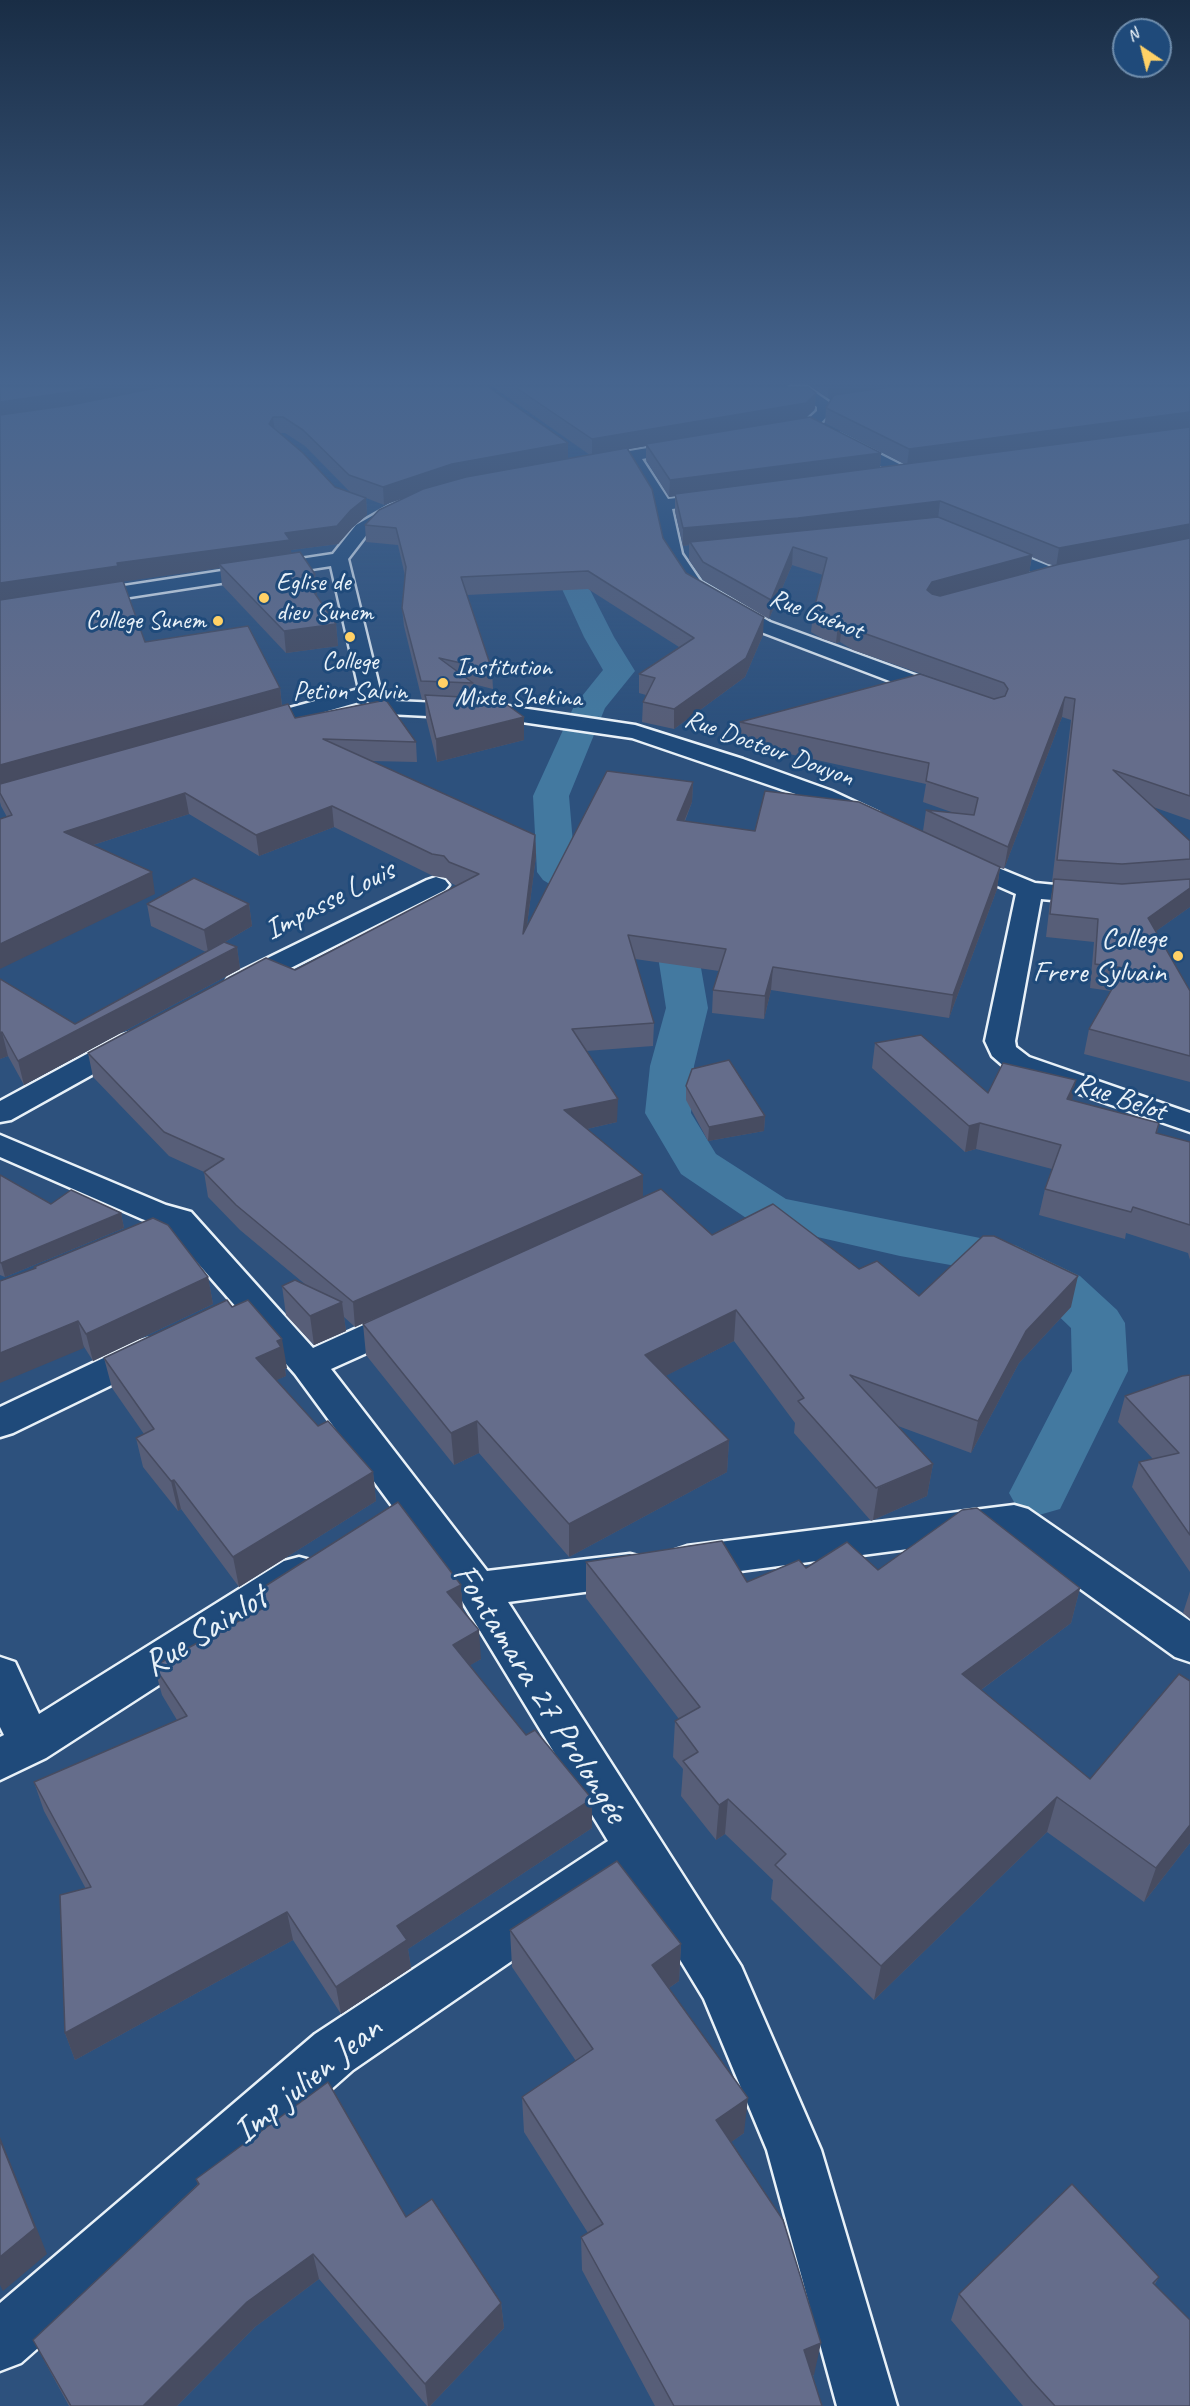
<!DOCTYPE html>
<html>
<head>
<meta charset="utf-8">
<style>
	body { margin:0 }
	#map { position:relative; width:1190px; height:2406px; overflow:hidden; background:#2d517d; font-family:Caveat,sans-serif }
	canvas { display:block }
	.north { position:absolute; left:1112px; top:18px; width:60px; height:60px; box-sizing:border-box; background:#1f4a7a; border:2px solid #6f8dac; border-radius:50%; rotate:325deg; font-size:16px; font-weight:700; line-height:24px; text-align:center; color:#e8f1f8 }
	.north::after { content:''; display:block; margin:auto; width:21px; height:27px; background:#ffd166; clip-path:polygon(50% 0,100% 100%,50% 72%,0 100%) }
</style>
</head>
<body>
<div id="map">
<canvas width="1190" height="2406"></canvas>
<div class="north">N</div>
</div>
<script>
const ctx = document.querySelector('canvas').getContext('2d');
ctx.lineJoin = 'round';
function paint(path, color) {
  ctx.fillStyle = color;
  ctx.fill(path, 'evenodd');
}
function stroke(path, color, width, dash) {
  ctx.strokeStyle = color;
  ctx.lineWidth = width;
  ctx.lineCap = dash ? 'butt' : 'round';
  ctx.setLineDash(dash || []);
  ctx.stroke(path);
}
function label(font, color, halo, rows, align = 'center') {
  ctx.font = font + ' Caveat,sans-serif';
  ctx.lineWidth = 6;
  ctx.setLineDash([]);
  ctx.textBaseline = 'middle';
  ctx.strokeStyle = halo;
  ctx.fillStyle = color;
  for (const [text, x, y, turn = 0] of rows) {
    ctx.save();
    ctx.translate(x, y);
    ctx.rotate((+turn || 0) * Math.PI / 180);
    ctx.textAlign = isNaN(turn) ? turn : align;
    if (halo) ctx.strokeText(text, 0, 0);
    ctx.fillText(text, 0, 0);
    ctx.restore();
  }
}
const canal = new Path2D(`
	M 523,542 L 533,544 L 584,578 L 614,637 L 635,671 L 605,708 L 569,796 L 575,867 L 691,936 L 697,945 L 708,1008 L 694,1066 L 691,1113 L 716,1154 L 786,1199 L 1015,1245 L 1080,1276 L 1117,1310 L 1125,1323 L 1128,1371 L 1060,1509 L 1039,1515 L 1018,1509 L 1009,1493 L 1072,1371 L 1071,1328 L 1042,1300 L 984,1271 L 900,1256 L 752,1222 L 681,1174 L 645,1113 L 650,1066 L 666,1008 L 657,950 L 543,880 L 537,872 L 533,796 L 574,706 L 603,670 L 584,637 L 562,589 L 513,556 L 509,550 L 513,544 Z`);
const street = new Path2D(`
	M 790,387 L 807,387 L 829,402 L 831,412 L 816,428 L 774,436 L 769,434 L 766,431 L 769,428 L 806,421 L 817,411 L 817,407 Z
	M 840,434 L 911,470 L 913,473 L 905,478 L 899,476 L 834,442 L 832,439 Z
	M 690,441 L 696,443 L 698,446 L 696,449 L 642,459 L 668,499 L 718,493 L 724,494 L 726,498 L 724,502 L 718,503 L 672,509 L 682,554 L 701,582 L 770,622 L 953,689 L 956,694 L 953,699 L 945,700 L 937,699 L 756,630 L 687,590 L 664,554 L 654,505 L 628,461 L 587,468 L 579,463 L 587,458 Z
	M 402,499 L 408,500 L 411,504 L 408,508 L 368,533 L 348,559 L 380,690 L 394,701 L 508,706 L 635,725 L 743,759 L 832,791 L 879,813 L 882,818 L 879,823 L 870,825 L 861,823 L 816,801 L 632,738 L 508,720 L 388,714 L 380,712 L 366,700 L 258,731 L 250,733 L 242,731 L 239,726 L 242,721 L 359,689 L 331,566 L 0,617 L 0,605 L 333,554 L 356,525 Z
	M 989,542 L 1061,571 L 1063,575 L 1061,579 L 1047,579 L 983,551 L 980,547 L 983,543 Z
	M 957,851 L 1035,883 L 1106,890 L 1110,896 L 1106,902 L 1097,904 L 1041,899 L 1015,1041 L 1016,1047 L 1029,1057 L 1190,1113 L 1190,1132 L 1007,1069 L 992,1056 L 985,1041 L 1016,894 L 948,864 L 944,859 L 948,854 Z
	M 436,877 L 445,880 L 449,885 L 445,890 L 249,989 L 239,991 L 229,989 L 225,983 L 229,977 L 427,880 Z
	M 130,1033 L 140,1036 L 145,1042 L 140,1048 L 11,1120 L 0,1122 L 0,1101 L 120,1036 Z
	M 0,1135 L 166,1205 L 191,1212 L 313,1348 L 392,1312 L 405,1309 L 418,1312 L 423,1321 L 418,1330 L 331,1369 L 487,1571 L 630,1554 L 645,1558 L 651,1570 L 645,1582 L 630,1586 L 508,1602 L 741,1966 L 821,2150 L 897,2406 L 837,2406 L 767,2150 L 704,1999 L 631,1879 L 353,2070 L 21,2363 L 0,2371 L 0,2303 L 315,2034 L 608,1841 L 462,1601 L 295,1374 L 167,1228 L 142,1219 L 0,1157 Z
	M 148,1339 L 161,1343 L 166,1352 L 161,1361 L 13,1433 L 0,1437 L 0,1407 L 135,1343 Z
	M 1014,1505 L 1028,1509 L 1190,1621 L 1190,1662 L 1175,1657 L 1007,1536 L 687,1578 L 672,1573 L 666,1562 L 672,1551 L 687,1546 Z
	M 299,1557 L 314,1561 L 320,1573 L 314,1585 L 46,1758 L 0,1780 L 0,1737 L 4,1735 L 0,1727 L 0,1657 L 15,1662 L 39,1714 L 284,1561 Z`);
const wall = new Path2D(`
	M 0,387 L 488,387 L 568,458 L 590,455 L 493,387 L 808,387 L 815,408 L 806,418 L 881,453 L 880,467 L 904,464 L 825,423 L 826,408 L 832,397 L 828,398 L 812,387 L 1190,387 L 1190,820 L 1153,807 L 1190,841 L 1190,907 L 1156,931 L 1190,991 L 1190,1082 L 1084,1054 L 1089,1029 L 1111,991 L 1090,988 L 1094,942 L 1046,937 L 1050,902 L 1054,882 L 1052,882 L 1071,720 L 1062,717 L 1004,869 L 1000,868 L 997,889 L 949,1018 L 771,990 L 764,1019 L 712,1013 L 713,990 L 719,971 L 635,959 L 654,1023 L 653,1046 L 586,1051 L 617,1122 L 587,1129 L 643,1175 L 643,1197 L 712,1235 L 859,1269 L 919,1296 L 1071,1307 L 1019,1363 L 971,1453 L 898,1426 L 933,1464 L 927,1496 L 871,1521 L 794,1433 L 795,1423 L 734,1341 L 665,1376 L 729,1440 L 727,1472 L 569,1557 L 479,1453 L 454,1465 L 366,1355 L 363,1324 L 376,1317 L 355,1327 L 344,1317 L 346,1331 L 314,1345 L 286,1315 L 282,1286 L 306,1285 L 240,1230 L 208,1197 L 204,1172 L 169,1156 L 93,1077 L 88,1053 L 295,970 L 457,886 L 451,883 L 446,878 L 433,876 L 334,827 L 259,856 L 189,814 L 93,845 L 155,894 L 7,817 L 1,806 L 0,802 ZM 280,433 L 285,433 L 305,446 L 350,492 L 335,487 ZM 646,446 L 646,460 L 669,497 L 675,496 L 675,511 L 683,546 L 689,545 L 689,560 L 703,580 L 769,619 L 792,565 L 823,575 L 813,613 L 811,632 L 823,639 L 836,643 L 840,642 L 853,650 L 936,679 L 740,722 L 739,743 L 926,784 L 923,802 L 954,813 L 926,810 L 923,831 L 755,831 L 685,821 L 692,802 L 693,782 L 527,925 L 536,856 L 535,835 L 371,761 L 417,762 L 416,742 L 295,718 L 282,706 L 280,688 L 145,642 L 123,581 L 220,568 L 222,585 L 286,653 L 338,646 L 336,624 L 316,595 L 317,595 L 315,574 L 291,554 L 291,550 L 338,544 L 352,528 L 367,515 L 366,498 L 384,505 L 406,497 L 365,525 L 366,542 L 398,545 L 405,576 L 402,608 L 404,626 L 422,700 L 425,700 L 426,718 L 437,762 L 524,740 L 473,698 L 473,684 L 493,689 L 492,670 L 467,595 L 588,589 L 679,647 L 639,674 L 639,693 L 646,695 L 643,702 L 642,722 L 674,729 L 745,677 L 763,635 L 686,573 L 663,538 L 628,449 ZM 1032,557 L 1048,564 L 1053,565 L 1029,572 Z
	M 147,904 L 249,904 L 252,926 L 225,942 L 237,947 L 240,969 L 24,1085 L 8,1056 L 0,1059 L 0,979 L 75,1024 L 206,952 L 151,926 Z
	M 875,1043 L 988,1093 L 1072,1101 L 1159,1123 L 1157,1133 L 1190,1142 L 1190,1260 L 1188,1253 L 1126,1233 L 1125,1239 L 1039,1215 L 1045,1189 L 1052,1169 L 976,1149 L 965,1152 L 872,1068 Z
	M 686,1086 L 765,1116 L 764,1131 L 708,1141 L 686,1100 Z
	M 0,1175 L 51,1204 L 121,1213 L 124,1228 L 5,1277 L 0,1275 Z
	M 34,1267 L 208,1277 L 213,1304 L 93,1361 Z
	M 232,1307 L 287,1368 L 285,1369 L 286,1376 L 276,1380 L 318,1426 L 373,1472 L 376,1501 L 239,1587 L 181,1509 L 178,1511 L 143,1467 L 136,1438 L 144,1434 L 112,1388 L 104,1358 Z
	M 1190,1375 L 1190,1572 L 1132,1487 L 1139,1462 L 1153,1459 L 1118,1422 L 1125,1396 Z
	M 586,1562 L 747,1582 L 806,1568 L 878,1570 L 1080,1588 L 1071,1623 L 981,1690 L 1090,1779 L 1190,1843 L 1144,1902 L 1047,1832 L 874,2000 L 771,1899 L 773,1880 L 725,1834 L 716,1840 L 681,1796 L 683,1769 L 673,1757 L 675,1721 L 679,1719 L 586,1598 Z
	M 461,1585 L 463,1611 L 481,1659 L 470,1665 L 592,1828 L 408,1949 L 411,1968 L 341,2014 L 293,1940 L 75,2060 L 65,2033 L 86,1889 L 44,1811 L 34,1782 L 177,1720 L 162,1695 L 154,1666 L 262,1609 L 259,1590 Z
	M 1190,1591 L 1190,1619 L 1183,1613 Z
	M 510,1930 L 681,1944 L 679,1981 L 669,1988 L 744,2133 L 731,2142 L 814,2375 L 813,2376 L 822,2406 L 655,2406 L 582,2270 L 581,2237 L 588,2233 L 524,2132 L 522,2097 L 576,2061 L 512,1967 Z
	M 196,2179 L 406,2217 L 501,2303 L 504,2328 L 430,2406 L 427,2406 L 319,2279 L 255,2327 L 177,2406 L 69,2406 L 33,2340 L 198,2184 Z
	M 1159,2277 L 1155,2284 L 1190,2406 L 1023,2406 L 951,2320 L 959,2294 Z`);
const shadedWall = new Path2D(`
	M 95,387 L 173,387 L 0,418 L 0,402 Z
	M 828,387 L 904,387 L 828,398 Z
	M 816,393 L 815,408 L 805,419 L 646,444 L 646,446 L 592,456 L 592,439 Z
	M 1190,412 L 1190,428 L 907,466 L 909,449 Z
	M 273,417 L 275,433 L 269,424 Z
	M 568,443 L 568,460 L 453,481 L 384,505 L 383,487 L 452,464 Z
	M 881,453 L 880,469 L 669,497 L 670,480 Z
	M 366,498 L 367,515 L 352,528 L 338,544 L 291,550 L 292,558 L 219,564 L 220,568 L 121,582 L 0,603 L 0,583 L 117,563 L 285,533 L 351,510 Z
	M 940,501 L 938,519 L 690,542 L 689,545 L 683,546 L 683,528 Z
	M 1190,524 L 1190,539 L 1056,567 L 1059,548 Z
	M 793,547 L 792,565 L 769,619 L 771,600 Z
	M 1032,555 L 1029,574 L 929,601 L 927,590 L 932,582 Z
	M 315,574 L 317,595 L 304,596 L 302,575 Z
	M 764,617 L 763,635 L 745,677 L 674,729 L 674,709 Z
	M 842,623 L 840,642 L 836,643 L 838,624 Z
	M 336,624 L 338,646 L 286,653 L 284,631 Z
	M 280,688 L 282,708 L 0,788 L 0,765 Z
	M 1065,697 L 1062,717 L 1004,869 L 1008,847 Z
	M 524,717 L 524,740 L 437,762 L 436,739 Z
	M 693,782 L 692,802 L 676,841 L 677,820 Z
	M 185,793 L 189,814 L 68,853 L 64,832 Z
	M 332,806 L 334,827 L 259,856 L 256,835 Z
	M 535,835 L 536,856 L 523,956 L 523,934 Z
	M 1000,867 L 997,889 L 949,1018 L 953,995 Z
	M 152,872 L 155,894 L 0,969 L 0,944 Z
	M 1190,888 L 1190,907 L 1142,941 L 1148,918 Z
	M 249,904 L 252,926 L 208,952 L 204,930 Z
	M 237,947 L 240,969 L 24,1085 L 18,1061 Z
	M 773,967 L 771,990 L 764,1019 L 765,996 Z
	M 2,1032 L 8,1056 L 0,1059 L 0,1033 Z
	M 1076,1080 L 1071,1106 L 1067,1099 Z
	M 618,1099 L 617,1122 L 565,1134 L 564,1110 Z
	M 765,1116 L 764,1131 L 708,1141 L 709,1127 Z
	M 980,1123 L 976,1149 L 965,1152 L 969,1126 Z
	M 643,1175 L 643,1200 L 355,1327 L 353,1302 Z
	M 121,1213 L 124,1228 L 5,1277 L 1,1263 Z
	M 1078,1276 L 1071,1307 L 1019,1363 L 971,1453 L 978,1421 L 1026,1331 Z
	M 208,1277 L 213,1304 L 93,1361 L 86,1334 Z
	M 342,1302 L 346,1331 L 314,1345 L 310,1316 Z
	M 736,1310 L 734,1341 L 644,1387 L 645,1355 Z
	M 78,1321 L 84,1348 L 0,1383 L 0,1353 Z
	M 282,1339 L 287,1368 L 285,1369 L 286,1376 L 261,1387 L 256,1358 L 277,1341 Z
	M 477,1421 L 479,1453 L 454,1465 L 451,1433 Z
	M 729,1440 L 727,1472 L 569,1557 L 569,1524 Z
	M 933,1464 L 927,1496 L 873,1520 L 878,1488 Z
	M 373,1472 L 376,1501 L 239,1587 L 233,1557 Z
	M 174,1480 L 181,1509 L 178,1511 L 171,1481 Z
	M 461,1585 L 463,1614 L 447,1592 Z
	M 1080,1588 L 1071,1623 L 955,1709 L 962,1674 Z
	M 479,1630 L 481,1659 L 455,1674 L 453,1645 Z
	M 1057,1797 L 1047,1832 L 874,2000 L 881,1966 Z
	M 592,1799 L 592,1828 L 408,1949 L 411,1968 L 341,2014 L 336,1987 L 397,1926 Z
	M 728,1799 L 725,1834 L 716,1840 L 719,1805 Z
	M 1190,1825 L 1190,1843 L 1144,1902 L 1156,1868 Z
	M 287,1912 L 293,1940 L 75,2060 L 65,2033 Z
	M 681,1944 L 679,1981 L 650,2001 L 652,1965 Z
	M 748,2098 L 744,2133 L 713,2155 L 716,2120 Z
	M 0,2137 L 47,2254 L 3,2291 L 0,2285 Z
	M 313,2254 L 319,2279 L 255,2327 L 177,2406 L 143,2406 L 247,2302 Z
	M 501,2303 L 504,2328 L 430,2406 L 428,2406 L 425,2384 Z
	M 821,2343 L 814,2375 L 798,2381 L 804,2350 Z`);
const building = new Path2D(`
	M 0,387 L 95,387 L 70,392 L 0,402 Z
	M 160,387 L 488,387 L 568,443 L 452,464 L 383,487 L 349,475 L 303,430 L 283,417 L 273,417 L 269,424 L 303,453 L 335,487 L 366,498 L 351,510 L 337,526 L 285,533 L 290,540 L 117,563 L 118,566 L 0,583 L 0,415 L 71,405 Z
	M 515,387 L 808,387 L 816,393 L 806,403 L 592,439 Z
	M 890,387 L 1190,387 L 1190,412 L 909,449 L 826,408 L 834,395 Z
	M 810,417 L 881,453 L 670,480 L 646,444 Z
	M 1190,427 L 1190,524 L 1059,548 L 940,501 L 798,518 L 683,528 L 675,494 Z
	M 627,448 L 652,489 L 663,538 L 686,573 L 764,617 L 746,658 L 674,709 L 643,702 L 655,678 L 639,674 L 694,638 L 588,571 L 461,577 L 492,670 L 439,658 L 473,683 L 421,681 L 402,608 L 406,567 L 396,528 L 365,525 L 379,510 L 423,489 L 466,477 Z
	M 938,517 L 1032,555 L 932,582 L 927,590 L 932,594 L 940,596 L 1060,564 L 1190,538 L 1190,796 L 1113,770 L 1190,841 L 1190,859 L 1122,864 L 1057,860 L 1075,699 L 1065,697 L 1008,847 L 926,810 L 974,815 L 978,798 L 926,781 L 929,763 L 740,722 L 920,674 L 994,699 L 1005,696 L 1008,689 L 1004,683 L 855,630 L 842,623 L 838,624 L 825,620 L 813,613 L 827,558 L 793,547 L 771,600 L 703,562 L 690,542 Z
	M 300,552 L 315,574 L 302,575 L 336,624 L 284,631 L 219,564 Z
	M 123,581 L 145,642 L 248,626 L 280,688 L 0,765 L 0,600 Z
	M 425,695 L 499,699 L 524,717 L 436,739 Z
	M 386,700 L 416,742 L 323,739 L 535,835 L 523,934 L 607,771 L 693,782 L 677,820 L 755,831 L 765,791 L 859,802 L 1000,867 L 953,995 L 773,967 L 765,996 L 713,990 L 726,949 L 628,935 L 654,1023 L 572,1029 L 618,1099 L 564,1110 L 643,1175 L 353,1302 L 236,1205 L 204,1172 L 224,1159 L 164,1132 L 88,1053 L 266,958 L 295,970 L 479,874 L 449,862 L 444,856 L 432,854 L 332,806 L 256,835 L 185,793 L 64,832 L 152,872 L 0,944 L 0,819 L 12,815 L 0,793 L 0,784 L 288,704 L 295,718 Z
	M 194,878 L 249,904 L 204,930 L 147,904 Z
	M 1054,879 L 1122,884 L 1190,879 L 1190,888 L 1148,918 L 1190,991 L 1190,1056 L 1089,1029 L 1124,968 L 1095,964 L 1098,919 L 1050,914 Z
	M 224,942 L 237,947 L 18,1061 L 2,1032 L 0,1033 L 0,979 L 75,1024 Z
	M 921,1035 L 988,1093 L 1003,1063 L 1076,1080 L 1067,1099 L 1159,1123 L 1156,1133 L 1190,1142 L 1190,1225 L 1133,1207 L 1131,1212 L 1045,1189 L 1061,1145 L 980,1123 L 969,1126 L 875,1043 Z
	M 729,1060 L 765,1116 L 709,1127 L 686,1086 L 692,1069 Z
	M 0,1175 L 51,1204 L 71,1190 L 121,1213 L 1,1263 L 0,1262 Z
	M 661,1189 L 712,1235 L 773,1204 L 859,1269 L 877,1261 L 919,1296 L 983,1236 L 994,1236 L 1078,1276 L 1026,1331 L 978,1421 L 850,1375 L 933,1464 L 876,1488 L 798,1401 L 804,1398 L 736,1310 L 645,1355 L 729,1440 L 569,1524 L 477,1421 L 451,1433 L 363,1324 Z
	M 153,1218 L 168,1225 L 208,1277 L 86,1334 L 78,1321 L 0,1353 L 0,1281 L 36,1268 L 34,1267 Z
	M 295,1280 L 342,1302 L 310,1316 L 282,1286 Z
	M 227,1300 L 232,1307 L 248,1300 L 282,1339 L 277,1341 L 281,1347 L 256,1358 L 318,1426 L 328,1421 L 373,1472 L 233,1557 L 174,1480 L 171,1481 L 136,1438 L 154,1429 L 104,1358 Z
	M 1190,1375 L 1190,1535 L 1139,1462 L 1179,1453 L 1125,1396 L 1182,1376 Z
	M 398,1502 L 461,1585 L 447,1592 L 479,1630 L 453,1645 L 526,1735 L 535,1730 L 592,1799 L 397,1926 L 407,1940 L 336,1987 L 287,1912 L 65,2033 L 60,1895 L 91,1887 L 34,1782 L 187,1716 L 154,1666 L 269,1605 L 259,1590 Z
	M 977,1508 L 1080,1588 L 962,1674 L 1090,1779 L 1179,1674 L 1190,1681 L 1190,1825 L 1156,1868 L 1057,1797 L 881,1966 L 775,1865 L 786,1854 L 728,1799 L 719,1805 L 683,1761 L 698,1752 L 675,1721 L 700,1707 L 586,1562 L 722,1541 L 747,1582 L 799,1560 L 806,1568 L 847,1542 L 878,1570 L 962,1510 Z
	M 617,1861 L 681,1944 L 652,1965 L 748,2098 L 716,2120 L 783,2220 L 821,2343 L 804,2350 L 822,2406 L 674,2406 L 581,2237 L 603,2224 L 522,2097 L 593,2049 L 510,1930 Z
	M 328,2082 L 406,2217 L 432,2199 L 501,2303 L 425,2384 L 313,2254 L 247,2302 L 143,2406 L 71,2406 L 33,2340 L 199,2184 L 196,2179 Z
	M 0,2140 L 35,2228 L 0,2257 Z
	M 1072,2184 L 1159,2277 L 1153,2283 L 1190,2320 L 1190,2406 L 1055,2406 L 1032,2381 L 959,2294 Z`);
const markers = [
	[264,598,6,"#ffd166"],
	[218,621,6,"#ffd166"],
	[350,637,6,"#ffd166"],
	[443,683,6,"#ffd166"],
	[1178,956,6,"#ffd166"]
];
const farPoinames = [
	["Eglise de",276,583],
	["dieu Sunem",276,613],
	["College Sunem",206,621,"right"],
	["College",350,662,"center"],
	["Petion Salvin",350,692,"center"],
	["Institution",455,668],
	["Mixte Shekina",455,698]
];
const farStreetnames = [
	["Rue Guénot",816,615,21],
	["Rue Docteur Douyon",769,749,20]
];
const streetNames = [
	["Impasse Louis",330,901,-27],
	["Rue Belot",1120,1098,19]
];
const poiNames = [
	["College",1166,939],
	["Frere Sylvain",1166,973]
];
const nearStreetnames = [
	["Rue Sainlot",206,1632,-32],
	["Fontamara 27 Prolongée",539,1694,58],
	["Imp julien Jean",308,2081,-39]
];
paint(canal, '#4379a0');
stroke(street, '#e8f1f8', 5);
paint(street, '#1f4a7a');
paint(wall, '#575e78');
paint(shadedWall, '#474c61');
paint(building, '#656d8b');
stroke(building, '#474c61', 1.5);
const sky = ctx.createLinearGradient(0, 0, 0, 724);
sky.addColorStop(0, '#192d45');
sky.addColorStop(0.53, '#46658f');
sky.addColorStop(1, '#46658f00');
ctx.fillStyle = sky;
ctx.fillRect(0, 0, 1190, 724);
for (const [x, y, r, color] of markers) {
  const dot = new Path2D();
  dot.arc(x, y, r, 0, 2 * Math.PI);
  ctx.fillStyle = color;
  ctx.fill(dot);
  stroke(dot, '#1f4a7a', 2);
}
label('26px', '#e8f1f8', '#1f4a7a', farPoinames, 'left');
label('26px', '#e8f1f8', '#1f4a7a', farStreetnames);
label('30px', '#e8f1f8', '#1f4a7a', streetNames);
label('30px', '#e8f1f8', '#1f4a7a', poiNames, 'right');
label('36px', '#e8f1f8', '#1f4a7a', nearStreetnames);
</script>
</body>
</html>
